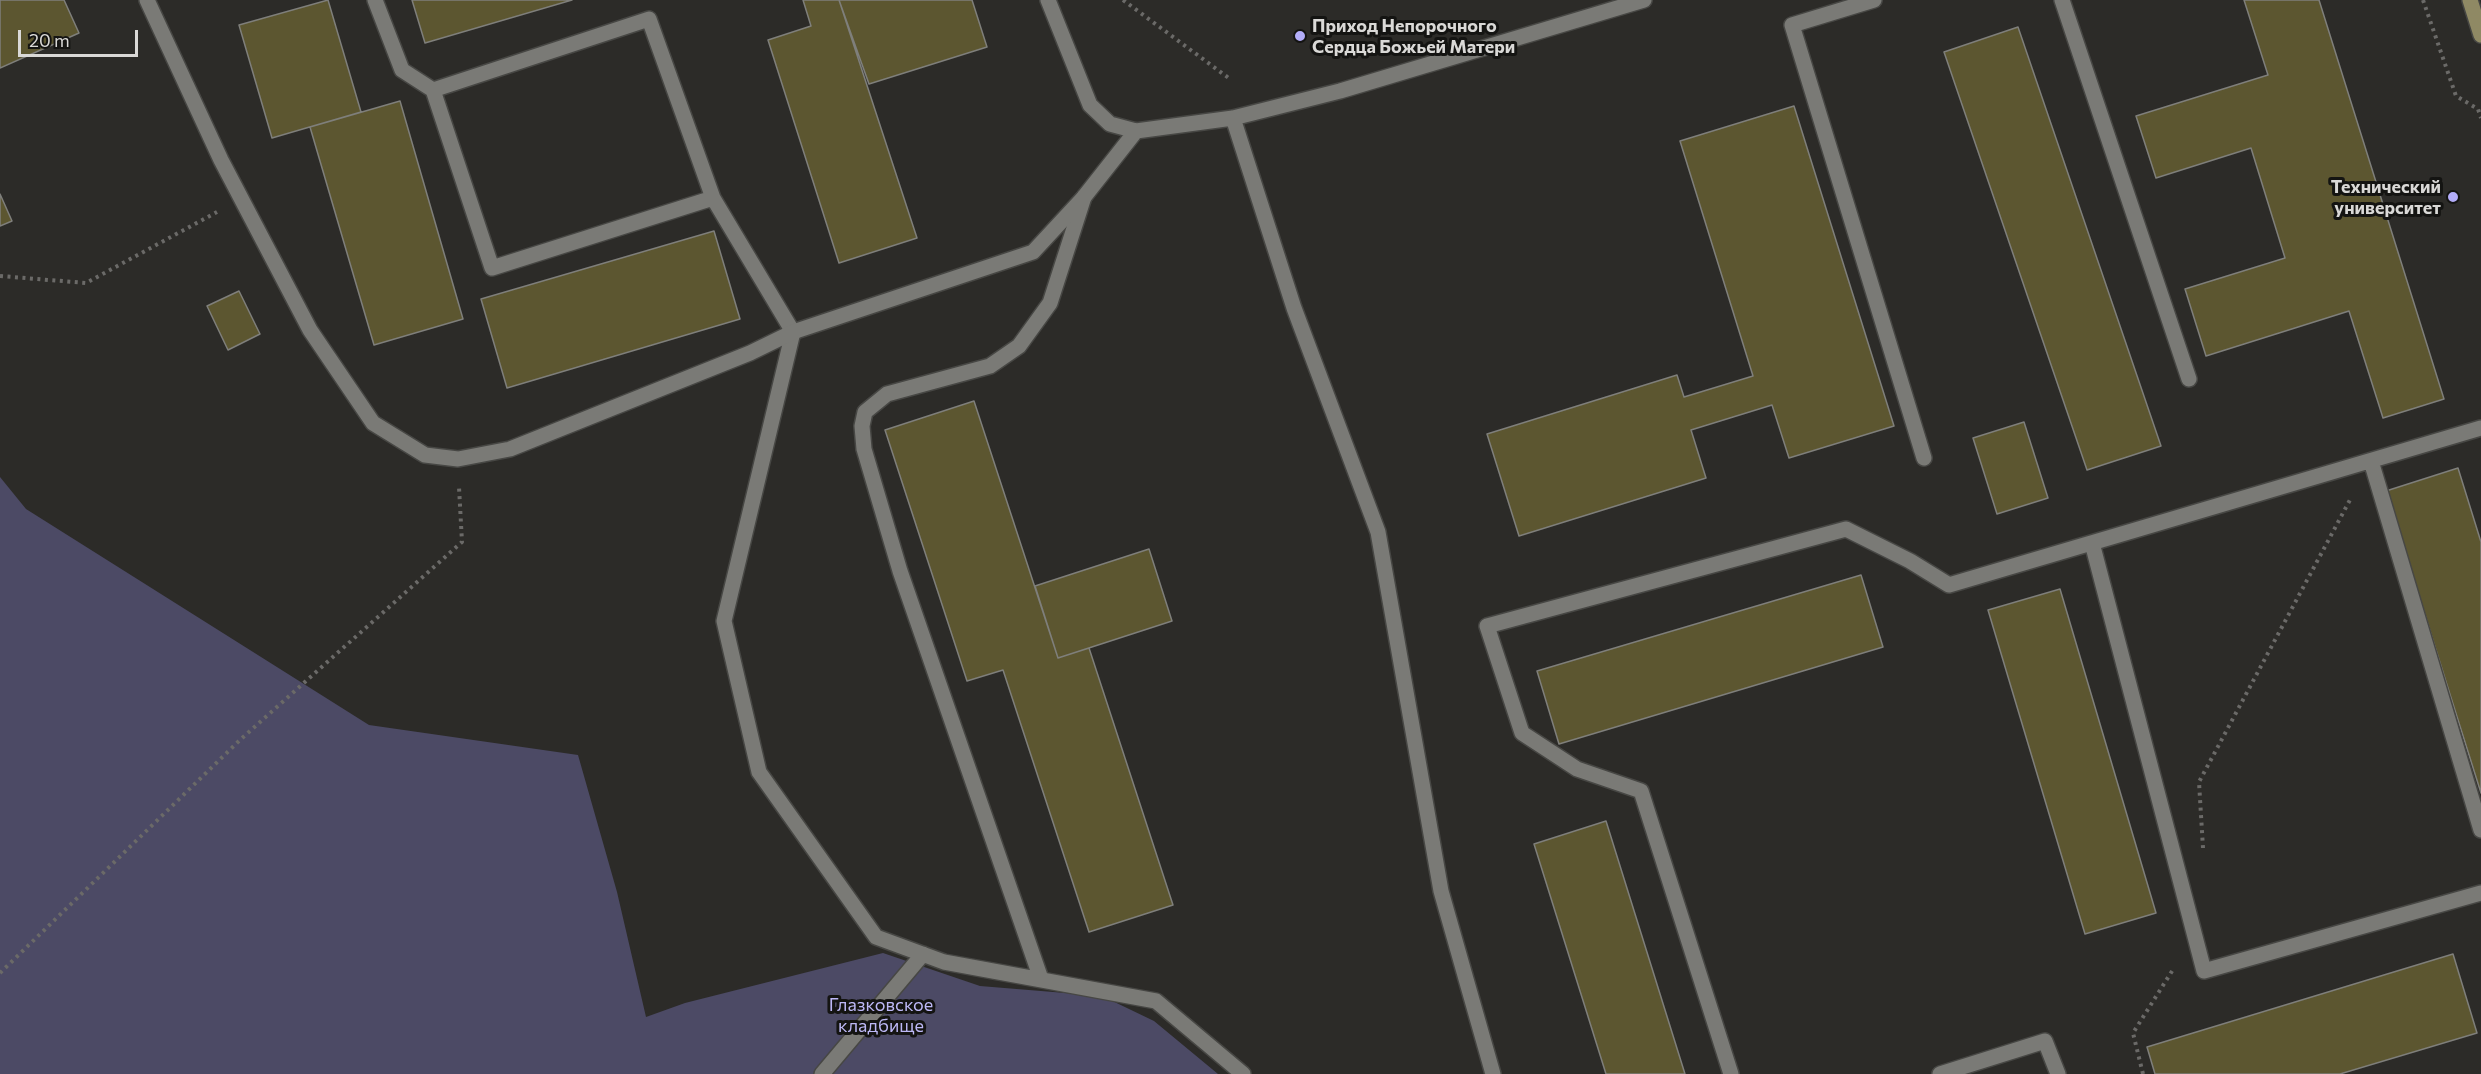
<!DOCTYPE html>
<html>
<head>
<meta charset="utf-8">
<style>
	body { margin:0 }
	#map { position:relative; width:2481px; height:1074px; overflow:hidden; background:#2c2b28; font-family:Commissioner,sans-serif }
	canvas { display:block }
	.scale { position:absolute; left:18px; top:30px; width:120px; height:27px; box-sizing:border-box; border:3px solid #dad9d7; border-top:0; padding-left:8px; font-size:18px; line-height:21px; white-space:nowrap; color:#dad9d7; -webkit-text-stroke:4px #141412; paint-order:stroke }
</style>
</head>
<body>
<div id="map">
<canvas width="2481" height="1074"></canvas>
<div class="scale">20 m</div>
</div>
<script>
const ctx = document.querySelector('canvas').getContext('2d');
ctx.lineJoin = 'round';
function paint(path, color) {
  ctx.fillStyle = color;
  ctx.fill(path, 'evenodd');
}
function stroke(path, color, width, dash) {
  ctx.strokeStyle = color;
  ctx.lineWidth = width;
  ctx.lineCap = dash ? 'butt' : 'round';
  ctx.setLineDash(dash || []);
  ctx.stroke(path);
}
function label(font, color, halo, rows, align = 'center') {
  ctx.font = font + ' Commissioner,sans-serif';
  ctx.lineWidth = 6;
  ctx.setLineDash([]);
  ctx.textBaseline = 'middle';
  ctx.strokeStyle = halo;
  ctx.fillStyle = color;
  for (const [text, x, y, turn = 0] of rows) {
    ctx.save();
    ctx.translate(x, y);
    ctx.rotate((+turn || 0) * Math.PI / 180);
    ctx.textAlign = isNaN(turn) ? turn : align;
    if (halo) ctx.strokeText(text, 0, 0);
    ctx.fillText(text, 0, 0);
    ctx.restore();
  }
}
const green = new Path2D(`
	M 0,477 L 26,509 L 369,725 L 578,755 L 617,892 L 646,1017 L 685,1003 L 883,953 L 980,986 L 1102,996 L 1154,1021 L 1218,1074 L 0,1074 Z`);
const building = new Path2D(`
	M 0,0 L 64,0 L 79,33 L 0,68 Z
	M 328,0 L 361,112 L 272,138 L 239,25 Z
	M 412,0 L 572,0 L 425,43 Z
	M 803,0 L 839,0 L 917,238 L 839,263 L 768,40 L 811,26 Z
	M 839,0 L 972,0 L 987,47 L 869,84 Z
	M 2244,0 L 2319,0 L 2444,399 L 2383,418 L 2349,311 L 2206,356 L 2185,289 L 2285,258 L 2251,148 L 2156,178 L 2136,116 L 2268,75 Z
	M 2018,27 L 2161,446 L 2087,470 L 1944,52 Z
	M 400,101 L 463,319 L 374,345 L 310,127 Z
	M 1794,106 L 1894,426 L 1789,458 L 1772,405 L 1691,430 L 1706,478 L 1519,536 L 1487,434 L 1677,375 L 1684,397 L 1753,376 L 1680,141 Z
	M 0,194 L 12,221 L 0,226 Z
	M 714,231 L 740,319 L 507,388 L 481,299 Z
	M 239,291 L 260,334 L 228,350 L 207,306 Z
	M 974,401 L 1058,658 L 1089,648 L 1173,905 L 1089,932 L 1003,670 L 967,681 L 885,430 Z
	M 2024,422 L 2048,498 L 1997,514 L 1973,438 Z
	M 2458,468 L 2481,542 L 2481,793 L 2386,491 Z
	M 1149,549 L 1172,621 L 1058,658 L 1035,586 Z
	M 1861,575 L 1883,647 L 1559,744 L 1537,671 Z
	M 2060,589 L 2156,913 L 2085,934 L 1988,610 Z
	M 1606,821 L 1685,1074 L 1606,1074 L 1534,844 Z
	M 2453,954 L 2477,1033 L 2340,1074 L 2155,1074 L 2147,1047 Z`);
const path = new Path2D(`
	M 1123,0 L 1230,79
	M 2423,0 L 2456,96 L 2478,109 L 2481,118
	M 0,276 L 86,283 L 217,212
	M 2203,848 L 2199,782 L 2351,498
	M 0,973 L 241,739 L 462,542 L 459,487
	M 2143,1074 L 2133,1033 L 2174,968`);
const service = new Path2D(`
	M 375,0 L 402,70 L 433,90
	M 1874,0 L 1792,25 L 1924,458
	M 2062,0 L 2189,379
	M 713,198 L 492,268 L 433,90 L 649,19 L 713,198 L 793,332 L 724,621 L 759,772 L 876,937 L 944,962 L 1156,1001 L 1243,1074
	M 2371,461 L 2481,830
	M 2092,543 L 2204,971 L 2481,893
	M 1041,979 L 900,571 L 864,449 L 862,426 L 865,412 L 887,394 L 990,366 L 1019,346 L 1050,303 L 1084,197
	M 822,1074 L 923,954
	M 1731,1074 L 1641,791 L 1577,769 L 1522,733 L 1487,626 L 1846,529 L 1910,561 L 1949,585 L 2481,428
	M 1940,1074 L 2045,1041 L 2058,1074`);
const minor = new Path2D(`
	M 147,0 L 221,160 L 310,330 L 373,423 L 425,455 L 458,459 L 510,449 L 750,353 L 793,332 L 1033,252 L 1084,197 L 1136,131 L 1233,118 L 1340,91 L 1644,0
	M 1048,0 L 1090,105 L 1110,124 L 1136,131
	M 1233,118 L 1294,308 L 1378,532 L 1441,891 L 1493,1074`);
const secondary = new Path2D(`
	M 2470,0 L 2481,35`);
const markers = [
	[1300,36,6,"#b3adf9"],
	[2453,197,6,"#b3adf9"]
];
const poiNames = [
	["Приход Непорочного",1312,26],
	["Сердца Божьей Матери",1312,47],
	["Технический",2441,187,"right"],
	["университет",2441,208,"right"]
];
const parkNames = [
	["Глазковское",881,1005],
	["кладбище",881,1026]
];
paint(green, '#4c4a65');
paint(building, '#5c5630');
stroke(building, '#7f7f7b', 1.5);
stroke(service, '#474744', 18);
stroke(minor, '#474744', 18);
stroke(secondary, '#474744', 18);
stroke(path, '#6b6a68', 4, [3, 4.5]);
stroke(service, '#7a7a76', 15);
stroke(minor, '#7a7a76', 15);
stroke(secondary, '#8f8964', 15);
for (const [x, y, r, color] of markers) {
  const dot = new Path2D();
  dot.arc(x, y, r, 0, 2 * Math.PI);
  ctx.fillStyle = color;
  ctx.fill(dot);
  stroke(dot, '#141412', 2);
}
label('bold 18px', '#dad9d7', '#141412', poiNames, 'left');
label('18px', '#bdb8f6', '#141412', parkNames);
</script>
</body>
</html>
